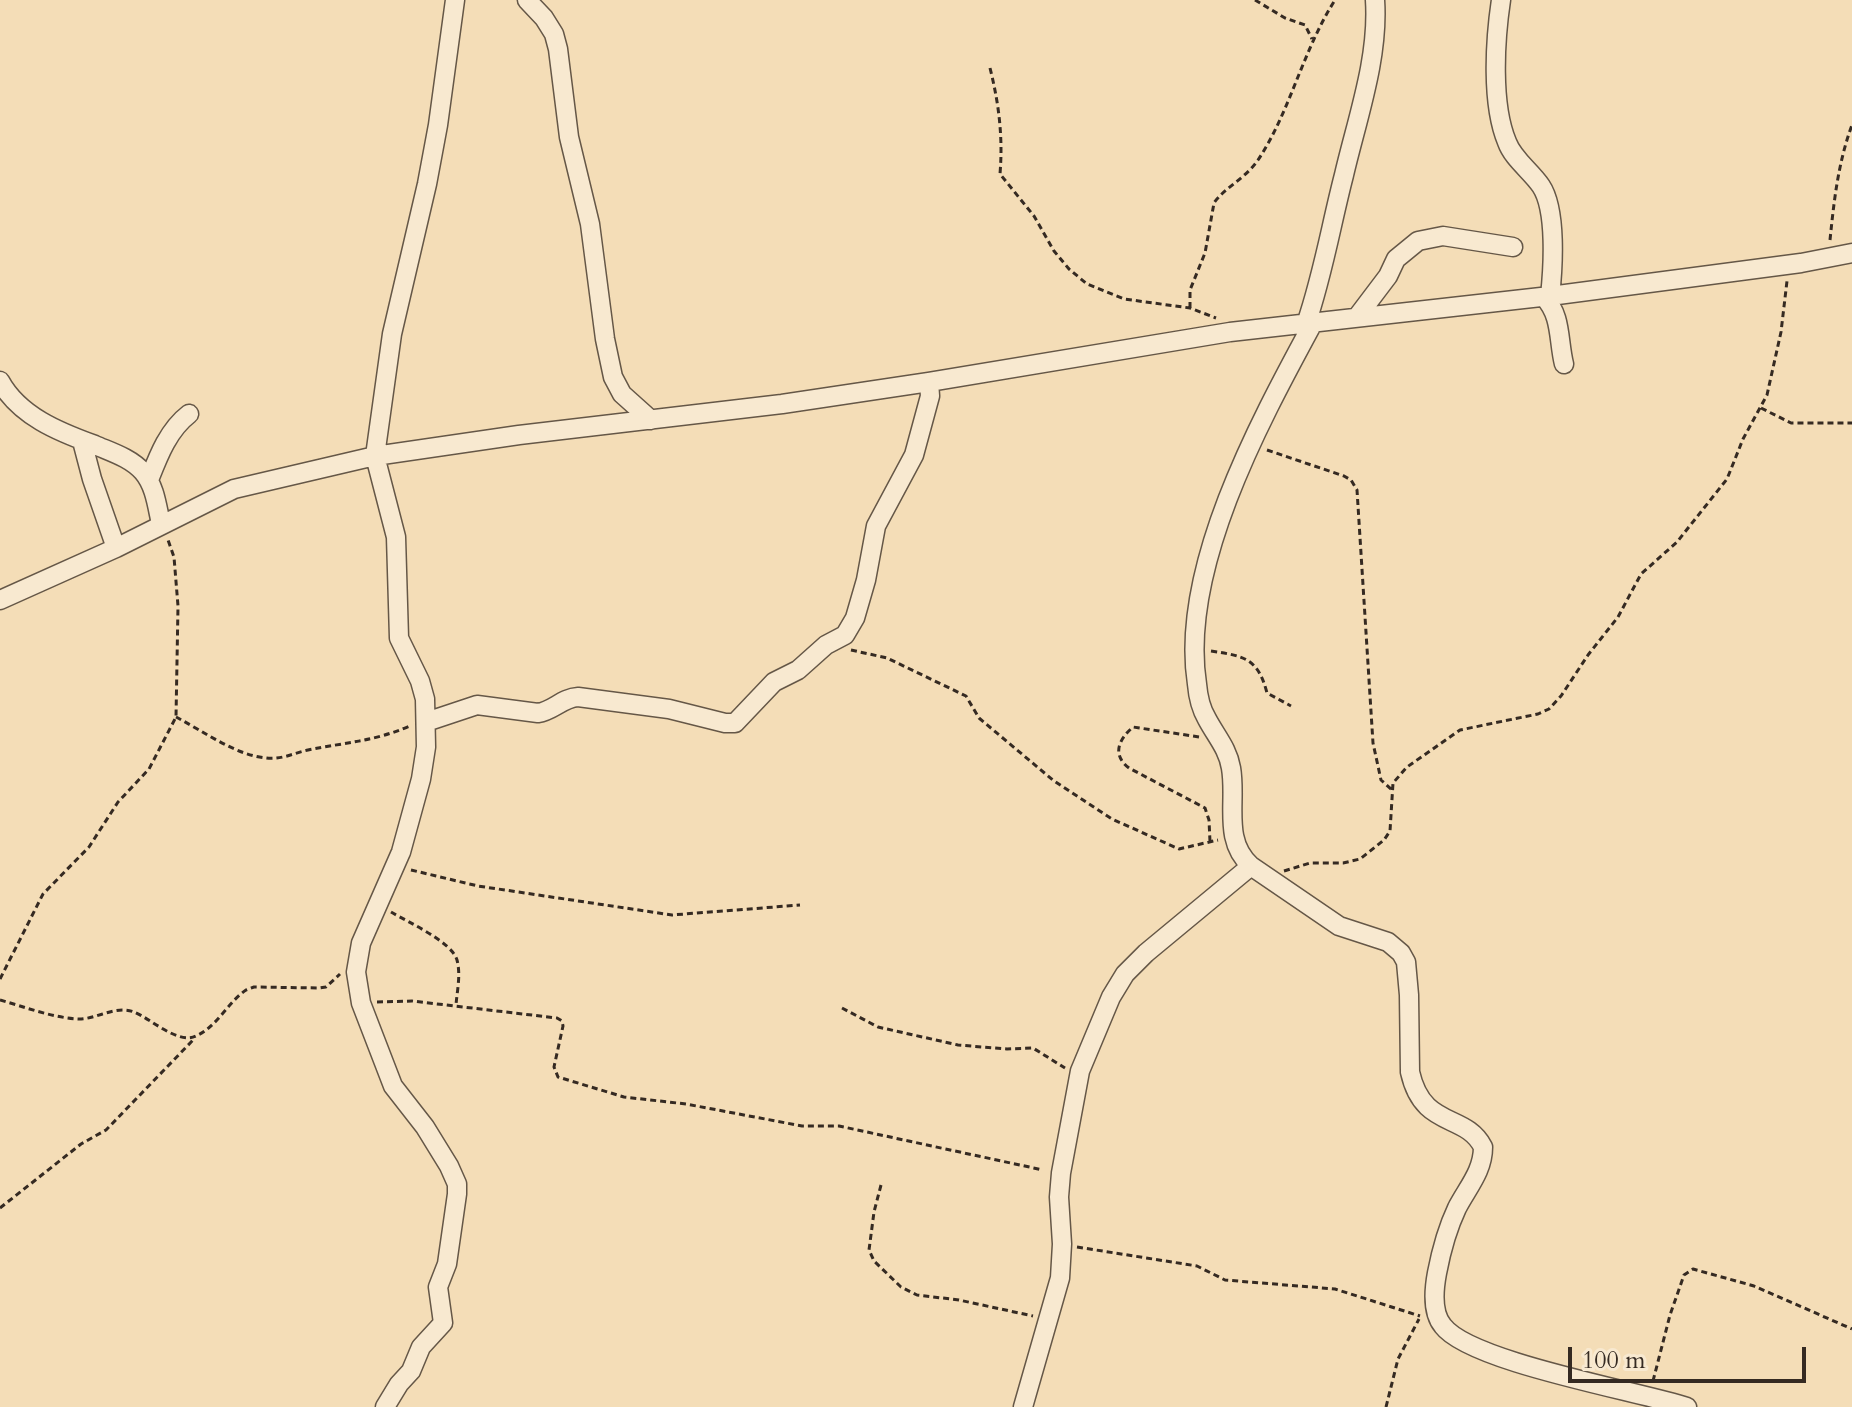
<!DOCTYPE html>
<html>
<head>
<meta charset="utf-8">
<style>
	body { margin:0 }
	#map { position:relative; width:1852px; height:1407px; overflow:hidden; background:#f4ddb7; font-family:Cardo,serif }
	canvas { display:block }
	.scale { position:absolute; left:1568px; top:1347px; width:238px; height:36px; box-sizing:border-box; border:4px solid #352a22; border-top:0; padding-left:10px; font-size:24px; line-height:28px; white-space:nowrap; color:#352a22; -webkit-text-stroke:6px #f8e9d0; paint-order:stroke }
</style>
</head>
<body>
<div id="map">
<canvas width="1852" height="1407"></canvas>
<div class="scale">100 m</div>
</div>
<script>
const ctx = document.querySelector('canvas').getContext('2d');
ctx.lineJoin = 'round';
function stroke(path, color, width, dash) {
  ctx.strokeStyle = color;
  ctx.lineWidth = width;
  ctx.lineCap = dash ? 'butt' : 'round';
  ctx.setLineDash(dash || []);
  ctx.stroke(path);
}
const path = new Path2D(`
	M 1255,0 L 1285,18 L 1305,25 L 1312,39
	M 990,68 C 999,104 1003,137 1000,174 L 1034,216 L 1054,251 L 1069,269 L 1087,284 L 1124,299 L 1190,308 L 1216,318
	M 1830,240 C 1834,201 1838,163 1852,125
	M 1190,308 L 1190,290 L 1205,253 L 1214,203 C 1224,188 1245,179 1258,160 C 1290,112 1302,52 1335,0
	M 1761,408 L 1791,423 L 1852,423
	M 1267,450 L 1344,476 L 1351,480 L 1357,490 L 1373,743 L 1381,780 L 1392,790
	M 851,650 L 887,658 L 966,696 L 979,718 L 1054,781 L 1112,819 L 1179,849 L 1218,840
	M 1211,651 C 1244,656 1258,658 1267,693 L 1291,706
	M 176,717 C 203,731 235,755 266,758 C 281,760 294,753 308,750 C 347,742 372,742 410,726
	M 1199,737 L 1133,727 C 1118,740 1112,755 1129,768 L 1205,808 L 1209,820 L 1210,842
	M 411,870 L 478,886 L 672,915 L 800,905
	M 1284,871 L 1310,863 L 1343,863 L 1360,859 L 1384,840 L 1390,831 L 1393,783 L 1407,767 L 1460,730 L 1538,714 L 1549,709 L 1561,696 L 1588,655 L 1618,617 L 1641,574 L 1677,542 L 1727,479 L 1743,439 L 1767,395 L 1781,332 L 1787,281
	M 391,912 C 408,922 452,942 457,960 C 461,975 457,991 456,1005
	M 0,979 L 43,894 L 89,847 L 118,802 L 149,769 L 176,717 L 178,606 L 174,557 L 168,540
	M 0,1000 C 25,1007 53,1018 79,1019 C 97,1019 116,1005 134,1012 C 150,1018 178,1045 196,1036 C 217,1027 228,1002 246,990 L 254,987 L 319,988 L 326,987 L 340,974
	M 377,1002 L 412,1001 L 557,1018 L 562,1021 L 563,1026 L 554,1067 L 558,1077 L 624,1097 L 686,1104 L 802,1126 L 839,1126 L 1043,1170
	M 842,1008 L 878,1027 L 958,1045 L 1007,1049 L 1033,1048 L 1065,1068
	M 881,1185 L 874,1212 L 869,1250 L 874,1261 L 901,1287 L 917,1295 L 959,1300 L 1033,1316
	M 0,1208 L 81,1144 L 106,1130 L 195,1038
	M 1077,1247 L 1197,1266 L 1225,1280 L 1335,1289 L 1420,1316
	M 1653,1381 L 1670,1315 L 1684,1275 L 1693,1269 L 1754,1286 L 1852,1329
	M 1386,1407 L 1398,1359 L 1419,1319`);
const minor = new Path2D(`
	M 527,0 L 544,18 L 554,34 L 558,49 L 569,137 L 590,224 L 605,339 L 613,377 L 622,394 L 651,420
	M 1501,0 C 1495,40 1491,104 1507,142 C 1513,159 1531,171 1541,186 C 1557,210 1553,269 1550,296
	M 1544,297 C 1562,316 1558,340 1564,364
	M 1357,317 L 1388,276 L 1396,259 L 1418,241 L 1443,236 L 1513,247
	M 1313,323 C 1260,421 1179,569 1197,684 C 1198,696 1201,709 1207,719 C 1216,736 1228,749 1231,768 C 1237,802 1222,840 1251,866 L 1339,926 L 1388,942 L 1401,953 L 1406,962 L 1409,995 L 1410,1072 C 1423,1130 1465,1112 1483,1147 C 1483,1171 1468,1187 1457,1208 C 1448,1227 1441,1252 1437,1273 C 1434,1289 1432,1313 1443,1326 C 1470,1362 1637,1391 1687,1407
	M 1306,324 C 1323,275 1331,225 1344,175 C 1357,119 1379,58 1375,0
	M 0,381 C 19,416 59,432 95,445 C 111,452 131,458 143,472 C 155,486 157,506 161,524
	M 82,441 L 92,479 L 116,548
	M 149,480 C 158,457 168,430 189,414
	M 0,600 L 116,548 L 234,489 L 375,456 L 519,435 L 782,404 L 929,382 L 1230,332 L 1550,296 L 1801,263 L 1852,253
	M 426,722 L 477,705 L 538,713 C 553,711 562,698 578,697 L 669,709 L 725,723 L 735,723 L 774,682 L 798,670 L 826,645 L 845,635 L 855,618 L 866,580 L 876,526 L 914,455 L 930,396 L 929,382
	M 385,1407 L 399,1384 L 411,1371 L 421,1347 L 443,1323 L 438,1287 L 447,1264 L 457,1194 L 457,1184 L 449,1166 L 425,1127 L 393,1086 L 361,1003 L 356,972 L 361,943 L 401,852 L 421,779 L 426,747 L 425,699 L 420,681 L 399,638 L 396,537 L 375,456 L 392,334 L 427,184 L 438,125 L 455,0
	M 1023,1407 L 1060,1278 L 1062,1244 L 1059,1197 L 1061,1173 L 1080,1071 L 1111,997 L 1125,974 L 1146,953 L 1251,866`);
stroke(minor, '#655747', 21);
stroke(path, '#352a22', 3, [6, 4]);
stroke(minor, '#f8e9d0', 18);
</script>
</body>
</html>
